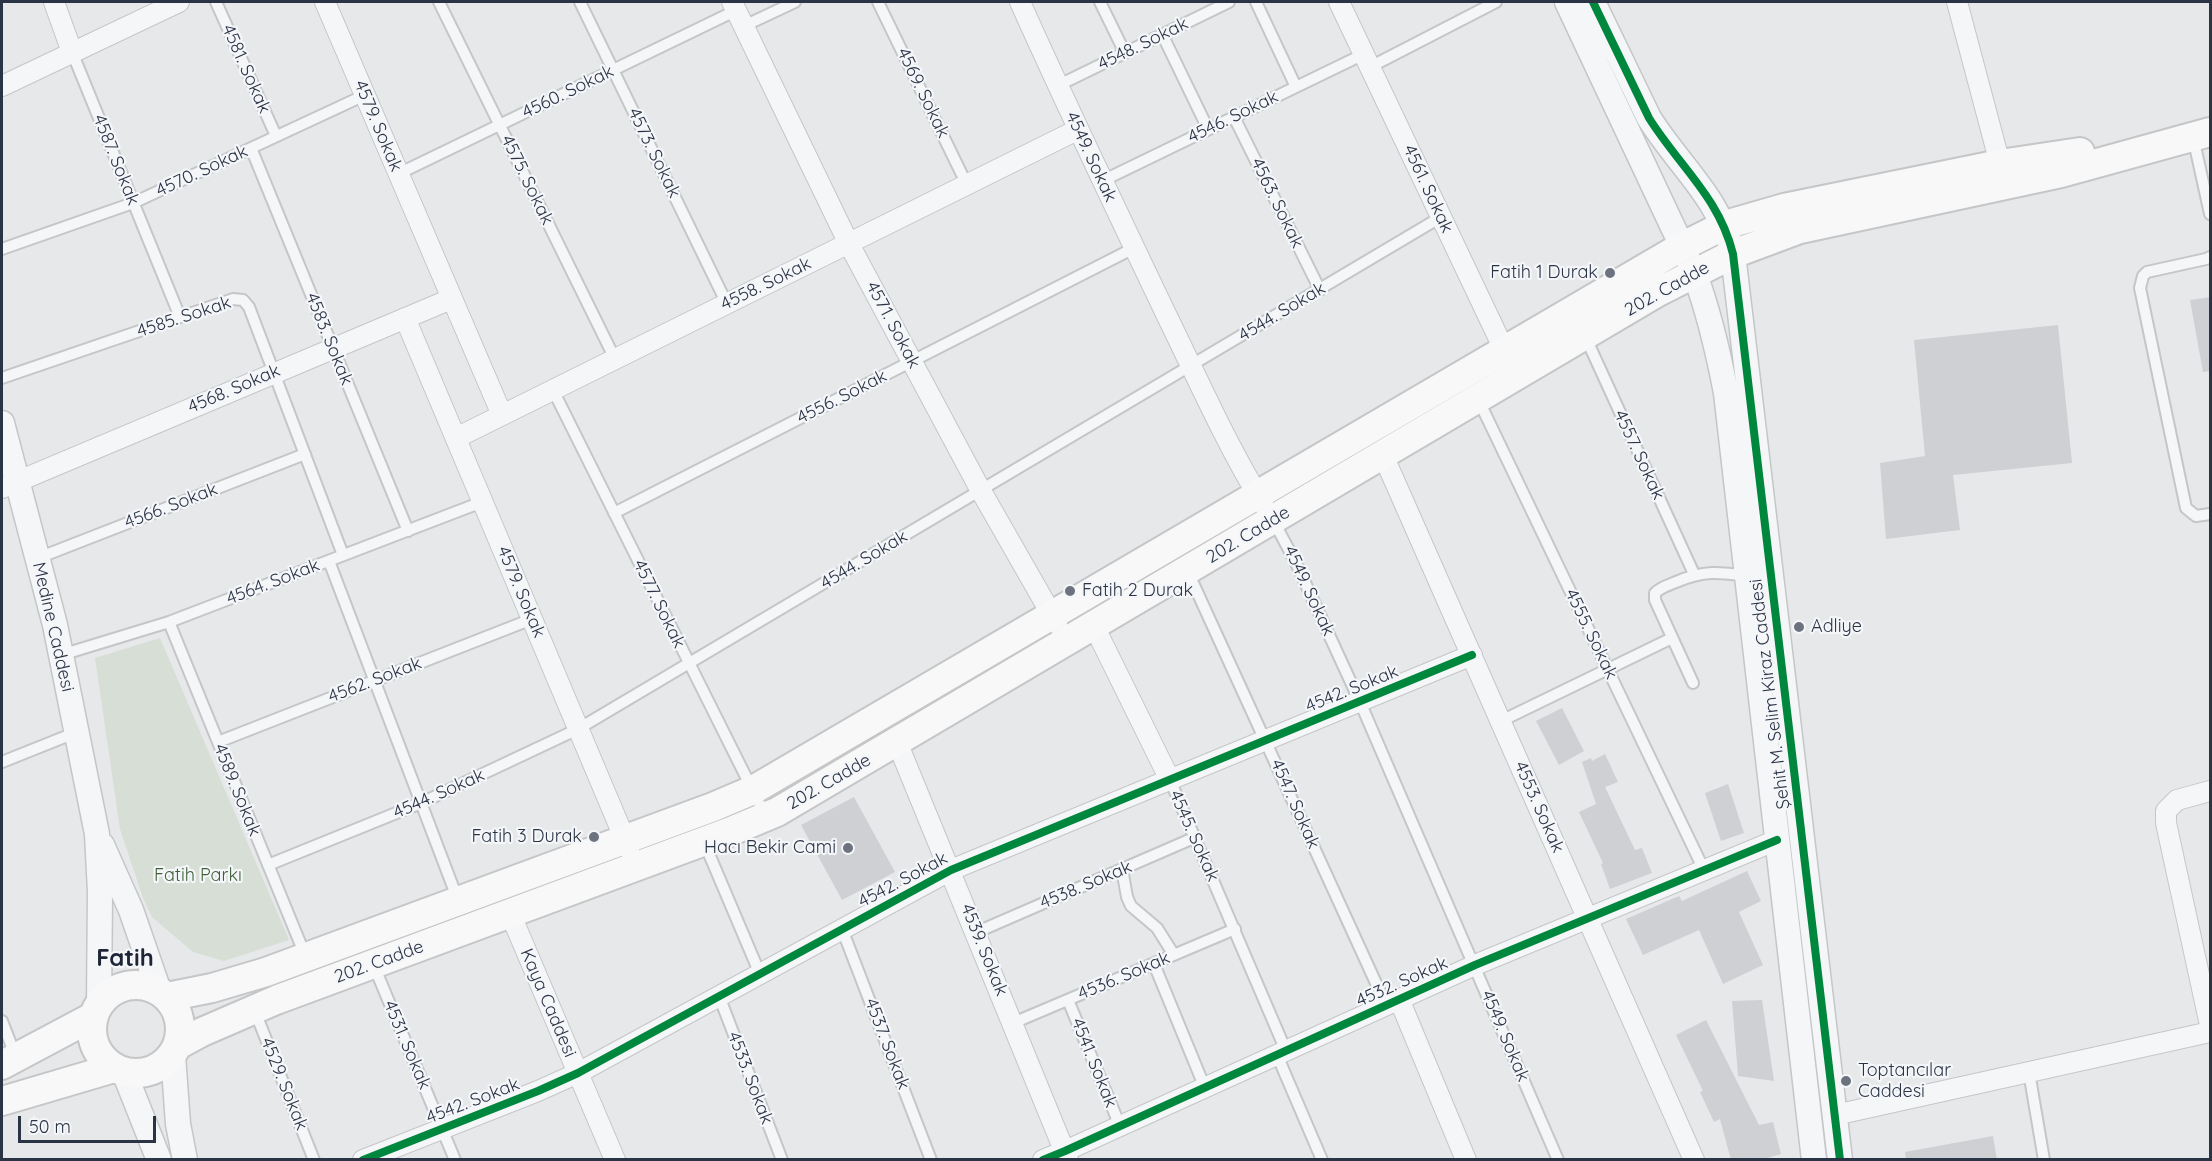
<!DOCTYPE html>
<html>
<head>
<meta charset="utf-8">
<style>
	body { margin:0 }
	#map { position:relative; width:2212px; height:1161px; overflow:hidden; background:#e6e8ea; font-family:Quicksand,sans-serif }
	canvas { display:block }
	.frame { position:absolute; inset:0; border:3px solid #2b3445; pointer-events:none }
	.scale { position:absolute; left:18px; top:1116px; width:138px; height:27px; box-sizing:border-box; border:3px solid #2b3445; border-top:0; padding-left:8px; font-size:18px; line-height:21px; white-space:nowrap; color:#2b3445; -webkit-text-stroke:4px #f4f6f9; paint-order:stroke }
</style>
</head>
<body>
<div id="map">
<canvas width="2212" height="1161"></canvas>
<div class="frame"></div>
<div class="scale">50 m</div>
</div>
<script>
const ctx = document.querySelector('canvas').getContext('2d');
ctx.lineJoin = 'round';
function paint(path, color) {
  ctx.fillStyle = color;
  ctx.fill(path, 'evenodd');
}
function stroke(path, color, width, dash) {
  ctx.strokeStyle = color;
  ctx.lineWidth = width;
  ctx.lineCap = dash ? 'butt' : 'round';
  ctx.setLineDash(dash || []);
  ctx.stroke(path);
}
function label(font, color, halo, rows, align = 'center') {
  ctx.font = font + ' Quicksand,sans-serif';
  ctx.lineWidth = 4.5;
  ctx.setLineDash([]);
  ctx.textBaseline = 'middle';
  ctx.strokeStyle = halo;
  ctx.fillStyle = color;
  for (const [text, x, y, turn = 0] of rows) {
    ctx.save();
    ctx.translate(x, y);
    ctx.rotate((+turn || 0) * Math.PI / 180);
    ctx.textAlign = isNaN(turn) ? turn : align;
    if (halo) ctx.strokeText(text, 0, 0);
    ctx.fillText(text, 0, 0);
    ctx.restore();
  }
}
const green = new Path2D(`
	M 160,638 L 289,940 L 224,961 L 193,952 L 152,917 L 143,898 L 120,829 L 95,658 Z`);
const building = new Path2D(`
	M 2211,297 L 2211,371 L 2203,372 L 2190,300 Z
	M 2058,325 L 2072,463 L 1953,475 L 1960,530 L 1886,539 L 1880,463 L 1925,456 L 1914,340 Z
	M 1562,708 L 1584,751 L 1559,765 L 1536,721 Z
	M 1605,754 L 1618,782 L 1605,787 L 1635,850 L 1642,848 L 1652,873 L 1610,889 L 1601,864 L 1603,863 L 1579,812 L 1596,804 L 1582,762 L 1591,758 L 1592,761 Z
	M 1728,784 L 1744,833 L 1721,841 L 1705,793 Z
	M 854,797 L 895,872 L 842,900 L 801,825 Z
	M 1747,871 L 1761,901 L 1739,912 L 1763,965 L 1723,984 L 1699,930 L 1643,955 L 1626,919 L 1679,896 L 1682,901 Z
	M 1762,1000 L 1774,1081 L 1738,1076 L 1732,1001 Z
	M 1706,1020 L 1759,1125 L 1773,1122 L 1781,1154 L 1761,1160 L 1731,1160 L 1720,1119 L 1714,1122 L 1700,1092 L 1703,1091 L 1676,1035 Z
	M 1993,1136 L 1997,1160 L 1906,1160 L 1905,1152 Z`);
const service = new Path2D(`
	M 216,2 L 276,136
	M 439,2 L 615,359
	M 580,2 L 727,304
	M 878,2 L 967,185
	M 1100,2 L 1125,53
	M 1256,2 L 1296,87
	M 744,26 L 795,2
	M 1162,34 L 1208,129
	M 72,52 L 180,317
	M 1370,67 L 1496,2
	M 1057,86 L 1229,2
	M 1234,117 L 1320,290
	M 2193,137 L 2210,214
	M 251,148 L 408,531
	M 398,174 L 737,10
	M 1102,181 L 1364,54
	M 2,249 L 133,203 L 365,95
	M 2210,257 L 2206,259 L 2147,272 L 2143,276 L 2140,288 L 2186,508 L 2196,516 L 2210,514
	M 1585,336 L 1694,574
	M 2,378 L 233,299 L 243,300 L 249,307 L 343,555
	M 553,390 L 766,817
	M 1478,399 L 1704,870
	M 614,513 L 1134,248
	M 1273,520 L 1296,563 L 1360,702 L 1558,1160
	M 38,558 L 305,454
	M 329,561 L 458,900
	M 1188,572 L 1386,1005
	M 169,622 L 305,955
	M 61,655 L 169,622 L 482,502
	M 1693,683 L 1655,600 L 1655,593 C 1661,587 1669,585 1676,582 C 1704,570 1719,572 1748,576
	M 1501,721 L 1672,638
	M 218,742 L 532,619
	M 2,762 L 77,732
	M 1170,780 L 1286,1051
	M 704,842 L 760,974
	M 268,865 L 421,803 L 578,729 L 1441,217
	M 1122,869 L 1127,897 L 1131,906 L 1157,928 L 1174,955
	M 842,929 L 931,1160
	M 977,932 L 1196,837
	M 1154,964 L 1205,1088
	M 374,966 L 455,1160
	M 719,996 L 782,1160
	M 1068,1000 L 1120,1126
	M 254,1009 L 314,1160
	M 2,1021 L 16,1057
	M 1013,1023 L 1235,929
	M 1277,1055 L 1322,1160
	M 2029,1072 L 2044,1160`);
const minor = new Path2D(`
	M 54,2 L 72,52
	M 325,2 L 502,415
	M 732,2 L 849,244 L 981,491 L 1057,624
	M 1020,2 C 1066,105 1115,207 1164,310 C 1196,375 1225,442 1263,504
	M 1339,2 L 1509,360
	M 1957,2 L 2003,175
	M 2,86 L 179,2
	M 405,318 L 629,849
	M 456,438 L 1077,130
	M 1383,455 L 1694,1160
	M 2,488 L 451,299
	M 1094,626 L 1170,780
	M 897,742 L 1068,1160
	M 2210,791 L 2177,800 L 2166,811 L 2166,823 L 2210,1025
	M 510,913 L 615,1160
	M 1399,999 L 1466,1160
	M 1835,1115 L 2210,1032
	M 363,1160 L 538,1091 L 578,1073 L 951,870 L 1472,655
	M 1043,1160 L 1065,1151 L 1475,965 L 1777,840`);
const tertiary = new Path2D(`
	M 1567,2 L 1694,272 C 1709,312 1718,351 1726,393 L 1814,1160
	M 1593,2 L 1649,118 C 1679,166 1719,197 1733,254 L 1840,1160
	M 2,423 L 55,625 L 97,834 L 100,892 L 99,1004
	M 102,845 L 131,910 L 159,991
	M 173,1055 L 178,1124 L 185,1160
	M 124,1072 L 159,1160`);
const secondary = new Path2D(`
	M92 1029a44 44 0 1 1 88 0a44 44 0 1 1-88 0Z
	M 167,997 L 212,988 L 266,972 L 713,807 L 753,790 L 1681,247 L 1725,225 L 1784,208 L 2000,164 L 2080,152
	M 178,1045 L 202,1032 L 276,1000 L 729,832 L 777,812 L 1658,292 L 1733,254 L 1800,229 L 2061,173 L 2210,132
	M 2,1065 L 94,1016
	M 2,1101 L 114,1068`);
const cycleway = new Path2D(`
	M 1593,2 L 1649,118 C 1679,166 1719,197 1733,254 L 1840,1160
	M 363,1160 L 538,1091 L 578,1073 L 951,870 L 1472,655
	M 1043,1160 L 1065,1151 L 1475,965 L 1777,840`);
const markers = [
	[1610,273,6,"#6c737f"],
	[1070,591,6,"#6c737f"],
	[1799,627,6,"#6c737f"],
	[594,837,6,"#6c737f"],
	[848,848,6,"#6c737f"],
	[1846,1081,6,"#6c737f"]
];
const streetNames = [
	["4548. Sokak",1143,44,-26],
	["4581. Sokak",246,69,66],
	["4560. Sokak",568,92,-26],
	["4569. Sokak",923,93,64],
	["4546. Sokak",1233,117,-26],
	["4579. Sokak",378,126,67],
	["4573. Sokak",654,153,64],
	["4549. Sokak",1091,157,65],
	["4587. Sokak",116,160,68],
	["4570. Sokak",202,171,-25],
	["4575. Sokak",527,180,64],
	["4561. Sokak",1428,189,65],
	["4563. Sokak",1277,203,64],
	["4558. Sokak",766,284,-26],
	["202. Cadde",1667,289,-29],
	["4544. Sokak",1282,312,-31],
	["4585. Sokak",184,317,-18],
	["4571. Sokak",893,325,62],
	["4583. Sokak",329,339,68],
	["4568. Sokak",234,389,-23],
	["4556. Sokak",842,397,-27],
	["4557. Sokak",1639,455,65],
	["4566. Sokak",171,506,-21],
	["202. Cadde",1248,535,-31],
	["4544. Sokak",864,560,-31],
	["4564. Sokak",273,582,-21],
	["4549. Sokak",1309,591,65],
	["4579. Sokak",521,592,67],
	["4577. Sokak",659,604,64],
	["Medine Caddesi",53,627,77],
	["4555. Sokak",1591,634,64],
	["4562. Sokak",375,680,-21],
	["4542. Sokak",1352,689,-22],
	["Şehit M. Selim Kiraz Caddesi",1770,694,-97],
	["202. Cadde",829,782,-30],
	["4589. Sokak",237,790,68],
	["4544. Sokak",439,794,-24],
	["4547. Sokak",1295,804,66],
	["4553. Sokak",1539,807,66],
	["4545. Sokak",1194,836,66],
	["4542. Sokak",903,880,-28],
	["4538. Sokak",1086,885,-23],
	["4539. Sokak",984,950,68],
	["202. Cadde",379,962,-20],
	["4536. Sokak",1124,976,-23],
	["4532. Sokak",1402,982,-24],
	["Kaya Caddesi",548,1003,67],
	["4549. Sokak",1505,1036,67],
	["4537. Sokak",887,1044,69],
	["4531. Sokak",407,1045,67],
	["4541. Sokak",1094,1063,68],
	["4533. Sokak",750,1078,69],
	["4529. Sokak",284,1084,68],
	["4542. Sokak",473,1101,-21]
];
const poiNames = [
	["Fatih 1 Durak",1598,273],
	["Fatih 2 Durak",1082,591,"left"],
	["Adliye",1811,627,"left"],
	["Fatih 3 Durak",582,837],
	["Hacı Bekir Cami",836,848],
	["Toptancılar",1858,1071,"left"],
	["Caddesi",1858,1092,"left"]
];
const parkNames = [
	["Fatih Parkı",198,876]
];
const districtNames = [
	["Fatih",125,959]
];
paint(green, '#d6ded6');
paint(building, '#ced0d3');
stroke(service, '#c4c6c8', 14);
stroke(minor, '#c4c6c8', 22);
stroke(tertiary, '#c4c6c8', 27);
stroke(secondary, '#c4c6c8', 32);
stroke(service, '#f5f6f7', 10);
stroke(minor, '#f5f6f7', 20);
stroke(tertiary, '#f5f6f7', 24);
stroke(secondary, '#f8f8f8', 28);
stroke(cycleway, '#00873e', 8);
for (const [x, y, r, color] of markers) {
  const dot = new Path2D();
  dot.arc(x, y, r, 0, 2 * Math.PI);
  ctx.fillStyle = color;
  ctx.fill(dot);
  stroke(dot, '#f4f6f9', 2);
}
label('18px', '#2b3445', '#f4f6f9', streetNames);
label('18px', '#2b3445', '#f4f6f9', poiNames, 'right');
label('18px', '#3f6138', '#f4f6f9', parkNames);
label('bold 24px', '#1d2536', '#f4f6f9', districtNames);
</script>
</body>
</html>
